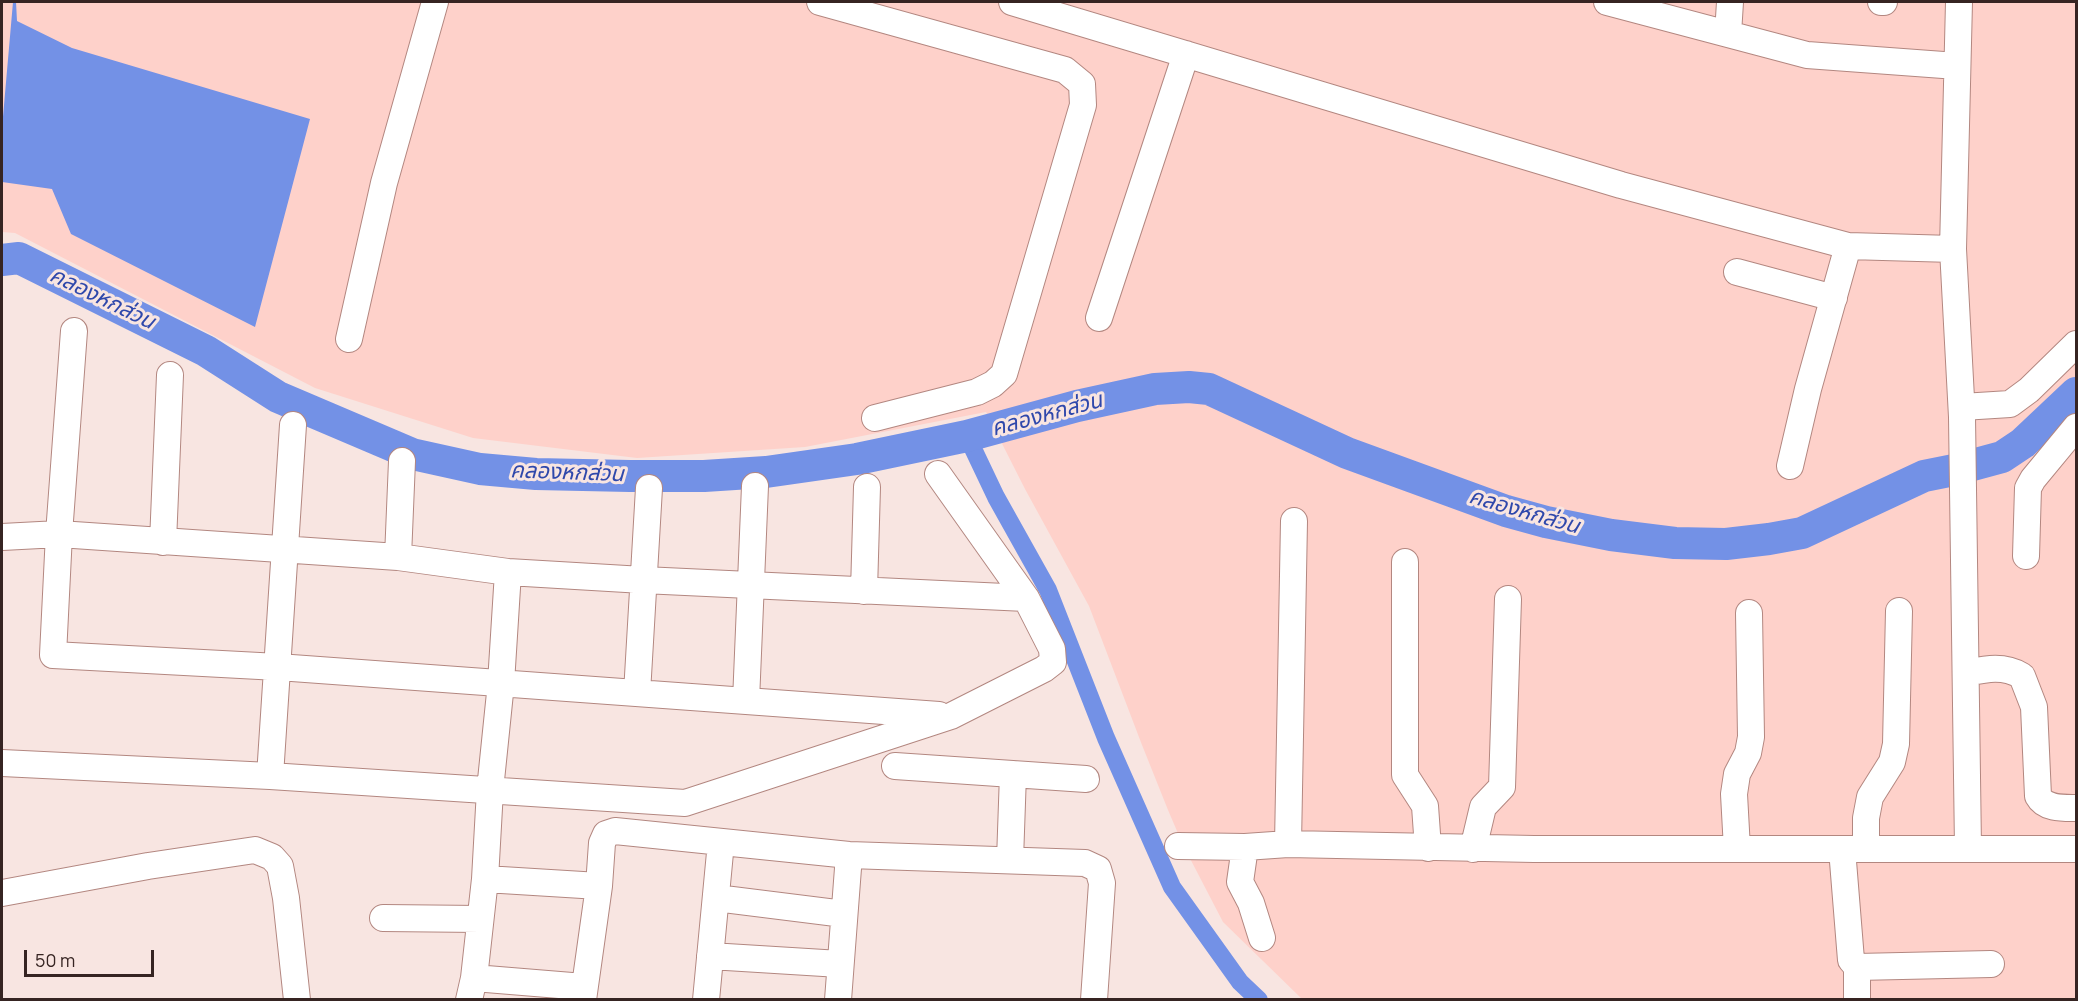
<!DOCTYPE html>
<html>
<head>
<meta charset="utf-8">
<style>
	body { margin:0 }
	#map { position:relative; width:2078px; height:1001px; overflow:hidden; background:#f8e5e1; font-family:Manrope,sans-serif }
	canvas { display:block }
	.frame { position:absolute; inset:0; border:3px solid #362422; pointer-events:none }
	.scale { position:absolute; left:24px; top:950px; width:130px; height:27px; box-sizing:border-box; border:3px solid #362422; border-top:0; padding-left:8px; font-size:18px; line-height:21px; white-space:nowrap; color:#362422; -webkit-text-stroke:4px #f8e5e1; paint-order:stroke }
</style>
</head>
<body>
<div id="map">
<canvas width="2078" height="1001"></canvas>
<div class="frame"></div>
<div class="scale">50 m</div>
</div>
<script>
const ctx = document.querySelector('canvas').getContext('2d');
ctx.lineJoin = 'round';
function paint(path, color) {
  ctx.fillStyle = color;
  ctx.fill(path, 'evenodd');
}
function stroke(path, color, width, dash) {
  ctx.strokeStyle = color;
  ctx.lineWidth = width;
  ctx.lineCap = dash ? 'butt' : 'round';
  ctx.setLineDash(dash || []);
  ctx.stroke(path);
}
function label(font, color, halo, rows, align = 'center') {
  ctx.font = font + ' Manrope,"Noto Sans Thai",sans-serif';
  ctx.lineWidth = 6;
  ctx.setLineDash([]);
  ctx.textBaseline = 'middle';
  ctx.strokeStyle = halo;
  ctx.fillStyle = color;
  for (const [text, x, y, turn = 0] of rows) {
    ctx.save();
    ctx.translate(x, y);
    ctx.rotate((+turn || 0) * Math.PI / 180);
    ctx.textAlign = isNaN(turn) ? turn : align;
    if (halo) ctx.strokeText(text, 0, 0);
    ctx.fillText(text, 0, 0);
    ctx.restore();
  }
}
const built = new Path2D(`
	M 2,2 L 2076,2 L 2076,999 L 1302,999 L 1223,922 L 1183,845 L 1168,810 L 1142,745 L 1089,606 L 1025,489 L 986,412 L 805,447 L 637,458 L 473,438 L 315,388 L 15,233 L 2,232 Z`);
const water = new Path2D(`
	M 13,2 L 16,2 L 17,21 L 72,48 L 310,119 L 255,327 L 71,234 L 52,189 L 2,182 L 2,128 Z`);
const canal = new Path2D(`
	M 967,436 L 996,497 L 1048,590 L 1106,738 L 1172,887 L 1240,982 L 1259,1000`);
const river = new Path2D(`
	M 2,260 L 19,258 L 206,351 L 278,397 L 412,454 L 480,469 L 536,474 L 630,476 L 704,476 L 766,472 L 857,459 L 967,436 L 1077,406 L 1155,389 L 1189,387 L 1209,389 L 1347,453 L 1506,511 L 1546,522 L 1611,535 L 1675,543 L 1726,544 L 1769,539 L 1802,533 L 1924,476 L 1954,470 L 2002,457 L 2023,443 L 2076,393`);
const minor = new Path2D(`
	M 820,2 L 1065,70 L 1082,84 L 1083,105 L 1004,374 L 993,384 L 977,392 L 875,418
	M 1012,2 L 1621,185 L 1848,246 L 1953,249
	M 1607,2 L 1807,55 L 1957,66
	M 1881,2 L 1884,2
	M 1959,2 L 1953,249 L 1962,417 L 1968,848
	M 1728,34 L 1730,2
	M 1737,272 L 1834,298
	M 1099,318 L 1186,54
	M 74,331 L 59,534 L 53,655 L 278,667 L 939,715
	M 349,339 L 384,183 L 435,2
	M 1962,407 L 2010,404 L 2029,390 L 2076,344
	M 1790,466 L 1808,389 L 1848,246
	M 2,537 L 59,534 L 398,557 L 508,572 L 643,580 L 1026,598
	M 163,542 L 170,375
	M 2026,556 L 2028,488 L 2033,479 L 2076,427
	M 398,557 L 402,461
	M 1405,562 L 1405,775 L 1425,806 L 1428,848
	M 864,591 L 867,487
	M 1967,673 C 1986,669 2003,665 2022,676 L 2034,707 L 2038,796 C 2045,809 2063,808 2076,808
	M 637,693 L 649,488
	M 746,701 L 755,486
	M 2,763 L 270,776 L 685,803 L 951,716 L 1044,669 L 1053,662 L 1052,649 L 1026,598 L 938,474
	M 895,766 L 1086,779
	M 270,776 L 293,425
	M 1288,844 L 1294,521
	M 1178,846 L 1245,847 L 1288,844 L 1534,849 L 2076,849
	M 1245,847 L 1240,882 L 1251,903 L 1262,938
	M 1473,849 L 1483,807 L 1502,787 L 1508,599
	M 1737,849 L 1734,794 L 1737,774 L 1748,753 L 1751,737 L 1749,613
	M 1842,849 L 1851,960 L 1857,967 L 1991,964
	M 1866,849 L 1866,818 L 1870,797 L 1892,762 L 1896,744 L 1899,611
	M 1010,860 L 1013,774
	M 485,879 L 599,886
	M 2,893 L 148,866 L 255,850 L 272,857 L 280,866 L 286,898 L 297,1000
	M 716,898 L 844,914
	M 383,918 L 480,919
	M 710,956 L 840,964
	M 1857,967 L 1857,1000
	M 474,978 L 584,987
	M 469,1000 L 474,978 L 485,879 L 490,790 L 501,683 L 508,572
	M 583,1000 L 599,886 L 602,843 L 606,834 L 615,831 L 849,855 L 1085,863 L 1098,869 L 1102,883 L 1094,1000
	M 706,1000 L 721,842
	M 838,1000 L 849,855`);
const waterNames = [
	["คลองหกส่วน",102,299,26],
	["คลองหกส่วน",1047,415,-15],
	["คลองหกส่วน",567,473,2],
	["คลองหกส่วน",1524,512,16]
];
paint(built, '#fed1ca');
paint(water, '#7391e6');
stroke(canal, '#7391e6', 18);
stroke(river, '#7391e6', 32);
stroke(minor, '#b38780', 28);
stroke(minor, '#fff', 26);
label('italic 22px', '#2f48ab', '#f8e5e1', waterNames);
</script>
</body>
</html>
